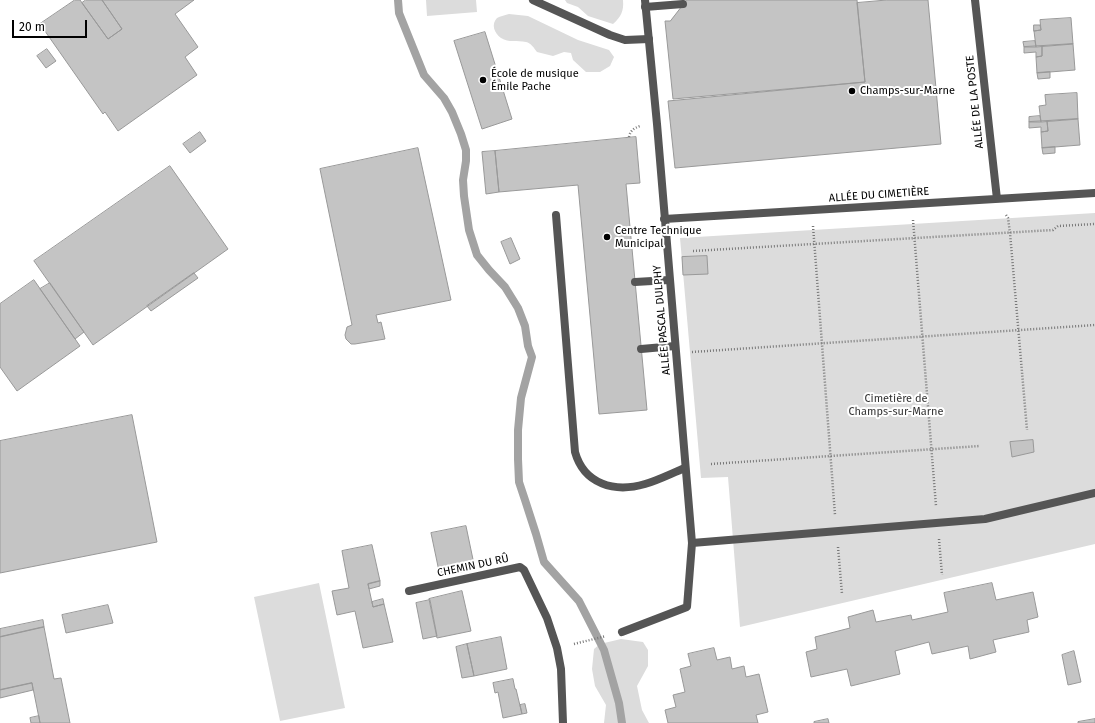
<!DOCTYPE html>
<html>
<head>
<meta charset="utf-8">
<style>
	body { margin:0 }
	#map { position:relative; width:1095px; height:723px; overflow:hidden; background:#fff; font-family:"Fira Sans",sans-serif }
	canvas { display:block }
	.scale { position:absolute; left:12px; top:20px; width:75px; height:18px; box-sizing:border-box; border:2px solid #000; border-top:0; padding-left:5px; font-size:12px; line-height:14px; white-space:nowrap; color:#000; -webkit-text-stroke:3px #fff; paint-order:stroke }
</style>
</head>
<body>
<div id="map">
<canvas width="1095" height="723"></canvas>
<div class="scale">20 m</div>
</div>
<script>
const ctx = document.querySelector('canvas').getContext('2d');
ctx.lineJoin = 'round';
function paint(path, color) {
  ctx.fillStyle = color;
  ctx.fill(path, 'evenodd');
}
function stroke(path, color, width, dash) {
  ctx.strokeStyle = color;
  ctx.lineWidth = width;
  ctx.lineCap = dash ? 'butt' : 'round';
  ctx.setLineDash(dash || []);
  ctx.stroke(path);
}
function label(font, color, halo, rows, align = 'center') {
  ctx.font = font + ' "Fira Sans",sans-serif';
  ctx.lineWidth = 4;
  ctx.setLineDash([]);
  ctx.textBaseline = 'middle';
  ctx.strokeStyle = halo;
  ctx.fillStyle = color;
  for (const [text, x, y, turn = 0] of rows) {
    ctx.save();
    ctx.translate(x, y);
    ctx.rotate((+turn || 0) * Math.PI / 180);
    ctx.textAlign = isNaN(turn) ? turn : align;
    if (halo) ctx.strokeText(text, 0, 0);
    ctx.fillText(text, 0, 0);
    ctx.restore();
  }
}
const green = new Path2D(`
	M 426,0 L 476,0 L 477,12 L 427,16 Z
	M 565,0 L 623,0 C 624,11 621,17 613,24 L 588,16 L 578,7 L 567,3 Z
	M 509,14 L 528,16 L 578,40 L 609,50 L 614,57 L 610,66 L 600,72 L 586,72 L 573,60 L 571,53 L 564,52 L 553,56 L 537,52 C 534,48 531,43 526,42 C 517,40 509,43 501,38 C 494,33 491,24 497,18 C 500,16 506,15 509,14 Z
	M 1095,213 L 1095,544 L 740,627 L 728,477 L 701,478 L 680,238 Z
	M 319,583 L 345,708 L 280,721 L 254,597 Z
	M 621,639 L 643,642 L 648,650 L 648,666 L 637,686 L 642,710 L 649,723 L 604,723 L 606,705 L 595,686 L 592,669 L 594,649 L 600,644 Z`);
const stream = new Path2D(`
	M 398,0 L 399,13 L 424,75 L 444,98 L 452,112 L 461,134 L 466,150 L 466,161 L 463,180 L 464,196 L 469,230 L 477,255 L 489,270 L 505,287 L 518,308 L 525,326 L 528,346 L 532,357 L 521,398 L 518,430 L 518,459 L 519,482 L 525,500 L 536,534 L 544,562 L 579,601 L 604,650 L 619,703 L 622,723`);
const building = new Path2D(`
	M 75,0 L 80,0 L 108,39 L 122,29 L 102,0 L 194,0 L 175,14 L 198,47 L 185,57 L 197,75 L 118,131 L 105,112 L 103,114 L 40,24 Z
	M 86,0 L 102,0 L 122,29 L 108,39 L 82,3 Z
	M 687,0 L 857,0 L 865,82 L 673,99 L 665,21 L 670,21 Z
	M 887,0 L 928,0 L 941,144 L 675,168 L 668,101 L 865,82 L 857,3 Z
	M 1071,18 L 1073,44 L 1036,47 L 1034,31 L 1041,30 L 1040,20 Z
	M 1034,25 L 1040,25 L 1041,30 L 1034,31 Z
	M 485,32 L 512,119 L 482,129 L 454,41 Z
	M 1035,41 L 1036,47 L 1024,47 L 1023,42 Z
	M 1073,44 L 1075,70 L 1037,73 L 1036,57 L 1042,56 L 1042,46 Z
	M 1042,46 L 1042,56 L 1036,57 L 1036,52 L 1024,53 L 1024,47 Z
	M 47,49 L 56,61 L 46,68 L 37,56 Z
	M 1050,72 L 1050,78 L 1038,79 L 1037,73 Z
	M 1077,93 L 1078,119 L 1041,122 L 1039,106 L 1046,105 L 1045,95 Z
	M 1040,116 L 1041,122 L 1029,122 L 1029,117 Z
	M 1078,119 L 1080,145 L 1042,148 L 1041,132 L 1048,131 L 1047,121 Z
	M 1047,121 L 1048,131 L 1041,132 L 1041,127 L 1029,128 L 1029,122 Z
	M 200,132 L 206,141 L 190,153 L 183,144 Z
	M 636,137 L 640,183 L 626,184 L 647,410 L 599,414 L 578,185 L 499,192 L 495,151 Z
	M 1055,147 L 1055,153 L 1043,154 L 1042,148 Z
	M 418,148 L 451,300 L 376,315 L 378,323 L 381,322 L 385,339 L 355,344 L 351,344 L 346,339 L 345,335 L 347,327 L 352,325 L 320,169 Z
	M 495,151 L 499,192 L 486,194 L 482,152 Z
	M 170,166 L 228,249 L 93,345 L 34,261 Z
	M 511,238 L 520,259 L 510,264 L 501,242 Z
	M 707,256 L 708,274 L 683,275 L 682,257 Z
	M 194,273 L 198,278 L 151,311 L 147,306 Z
	M 34,280 L 80,346 L 17,391 L 0,367 L 0,304 Z
	M 50,283 L 84,332 L 75,339 L 40,289 Z
	M 132,415 L 157,542 L 0,573 L 0,441 Z
	M 1033,440 L 1034,452 L 1012,457 L 1010,442 Z
	M 466,526 L 475,569 L 440,576 L 431,533 Z
	M 372,545 L 380,581 L 368,584 L 373,607 L 384,604 L 393,642 L 363,648 L 355,611 L 337,615 L 332,591 L 349,588 L 342,551 Z
	M 380,581 L 380,586 L 369,589 L 368,584 Z
	M 992,583 L 996,600 L 1033,592 L 1038,617 L 1027,620 L 1029,632 L 993,640 L 996,652 L 970,659 L 968,646 L 932,654 L 929,642 L 895,651 L 900,674 L 851,686 L 847,669 L 811,677 L 806,652 L 817,649 L 815,637 L 850,628 L 848,617 L 873,610 L 876,622 L 911,615 L 912,620 L 948,612 L 944,593 Z
	M 462,591 L 471,631 L 437,638 L 429,599 Z
	M 383,599 L 384,604 L 373,607 L 372,602 Z
	M 430,600 L 437,636 L 423,639 L 416,603 Z
	M 108,605 L 113,623 L 66,633 L 62,615 Z
	M 43,620 L 44,627 L 0,637 L 0,629 Z
	M 44,627 L 54,679 L 61,678 L 70,723 L 40,723 L 32,683 L 0,690 L 0,637 Z
	M 501,637 L 507,669 L 474,676 L 467,644 Z
	M 467,644 L 474,676 L 462,678 L 456,647 Z
	M 714,648 L 717,660 L 730,657 L 732,669 L 744,666 L 746,677 L 759,674 L 768,712 L 756,715 L 758,723 L 668,723 L 665,710 L 676,707 L 673,695 L 685,692 L 680,669 L 691,666 L 688,654 Z
	M 1074,651 L 1081,682 L 1068,685 L 1062,655 Z
	M 513,679 L 515,689 L 516,689 L 522,714 L 503,718 L 498,692 L 495,693 L 493,683 Z
	M 32,683 L 33,690 L 0,698 L 0,690 Z
	M 525,704 L 527,713 L 522,714 L 520,705 Z
	M 39,716 L 40,723 L 31,723 L 30,718 Z
	M 828,719 L 829,723 L 814,723 L 814,722 Z
	M 1095,719 L 1095,723 L 1078,723 L 1078,722 Z`);
const path = new Path2D(`
	M 629,137 C 630,131 634,128 640,126
	M 1006,215 L 1008,218 L 1010,233 L 1027,430
	M 913,220 L 936,506
	M 813,226 L 835,515
	M 693,251 L 1053,230 L 1058,226 L 1095,224
	M 692,352 L 1095,325
	M 711,464 L 980,446
	M 939,539 L 942,575
	M 838,547 L 842,594
	M 574,644 L 606,636`);
const lane = new Path2D(`
	M 533,0 L 610,35 L 625,40 L 649,39
	M 645,7 L 683,4
	M 556,215 L 575,452 C 584,484 614,493 645,484 C 659,480 672,473 685,468
	M 635,282 L 669,280
	M 641,349 L 675,346
	M 409,591 L 520,567 L 524,570 L 547,618 L 557,648 L 561,669 L 563,723
	M 622,632 L 687,607 L 692,543 L 985,519 L 1095,493`);
const street = new Path2D(`
	M 645,0 L 657,124 L 692,543
	M 975,0 L 997,199
	M 664,219 L 1095,193`);
const markers = [
	[483,80,4,"#000"],
	[852,91,4,"#000"],
	[607,237,4,"#000"]
];
const poiNames = [
	["École de musique",491,74],
	["Émile Pache",491,87],
	["Champs-sur-Marne",860,91],
	["Centre Technique",615,231],
	["Municipal",615,244]
];
const streetNames = [
	["ALLÉE DE LA POSTE",975,102,-96],
	["ALLÉE DU CIMETIÈRE",879,195,-4],
	["ALLÉE PASCAL DULPHY",662,320,-95],
	["CHEMIN DU RÛ",473,566,-12]
];
const parkNames = [
	["Cimetière de",896,399],
	["Champs-sur-Marne",896,412]
];
paint(green, '#dcdcdc');
stroke(stream, '#a3a3a3', 8);
paint(building, '#c4c4c4');
stroke(building, '#999', 1);
stroke(path, '#777', 2.5, [1, 2]);
stroke(lane, '#555', 8);
stroke(street, '#555', 8);
for (const [x, y, r, color] of markers) {
  const dot = new Path2D();
  dot.arc(x, y, r, 0, 2 * Math.PI);
  ctx.fillStyle = color;
  ctx.fill(dot);
  stroke(dot, '#fff', 1.5);
}
label('11px', '#000', '#fff', poiNames, 'left');
label('11px', '#000', '#fff', streetNames);
label('11px', '#333', '#fff', parkNames);
</script>
</body>
</html>
